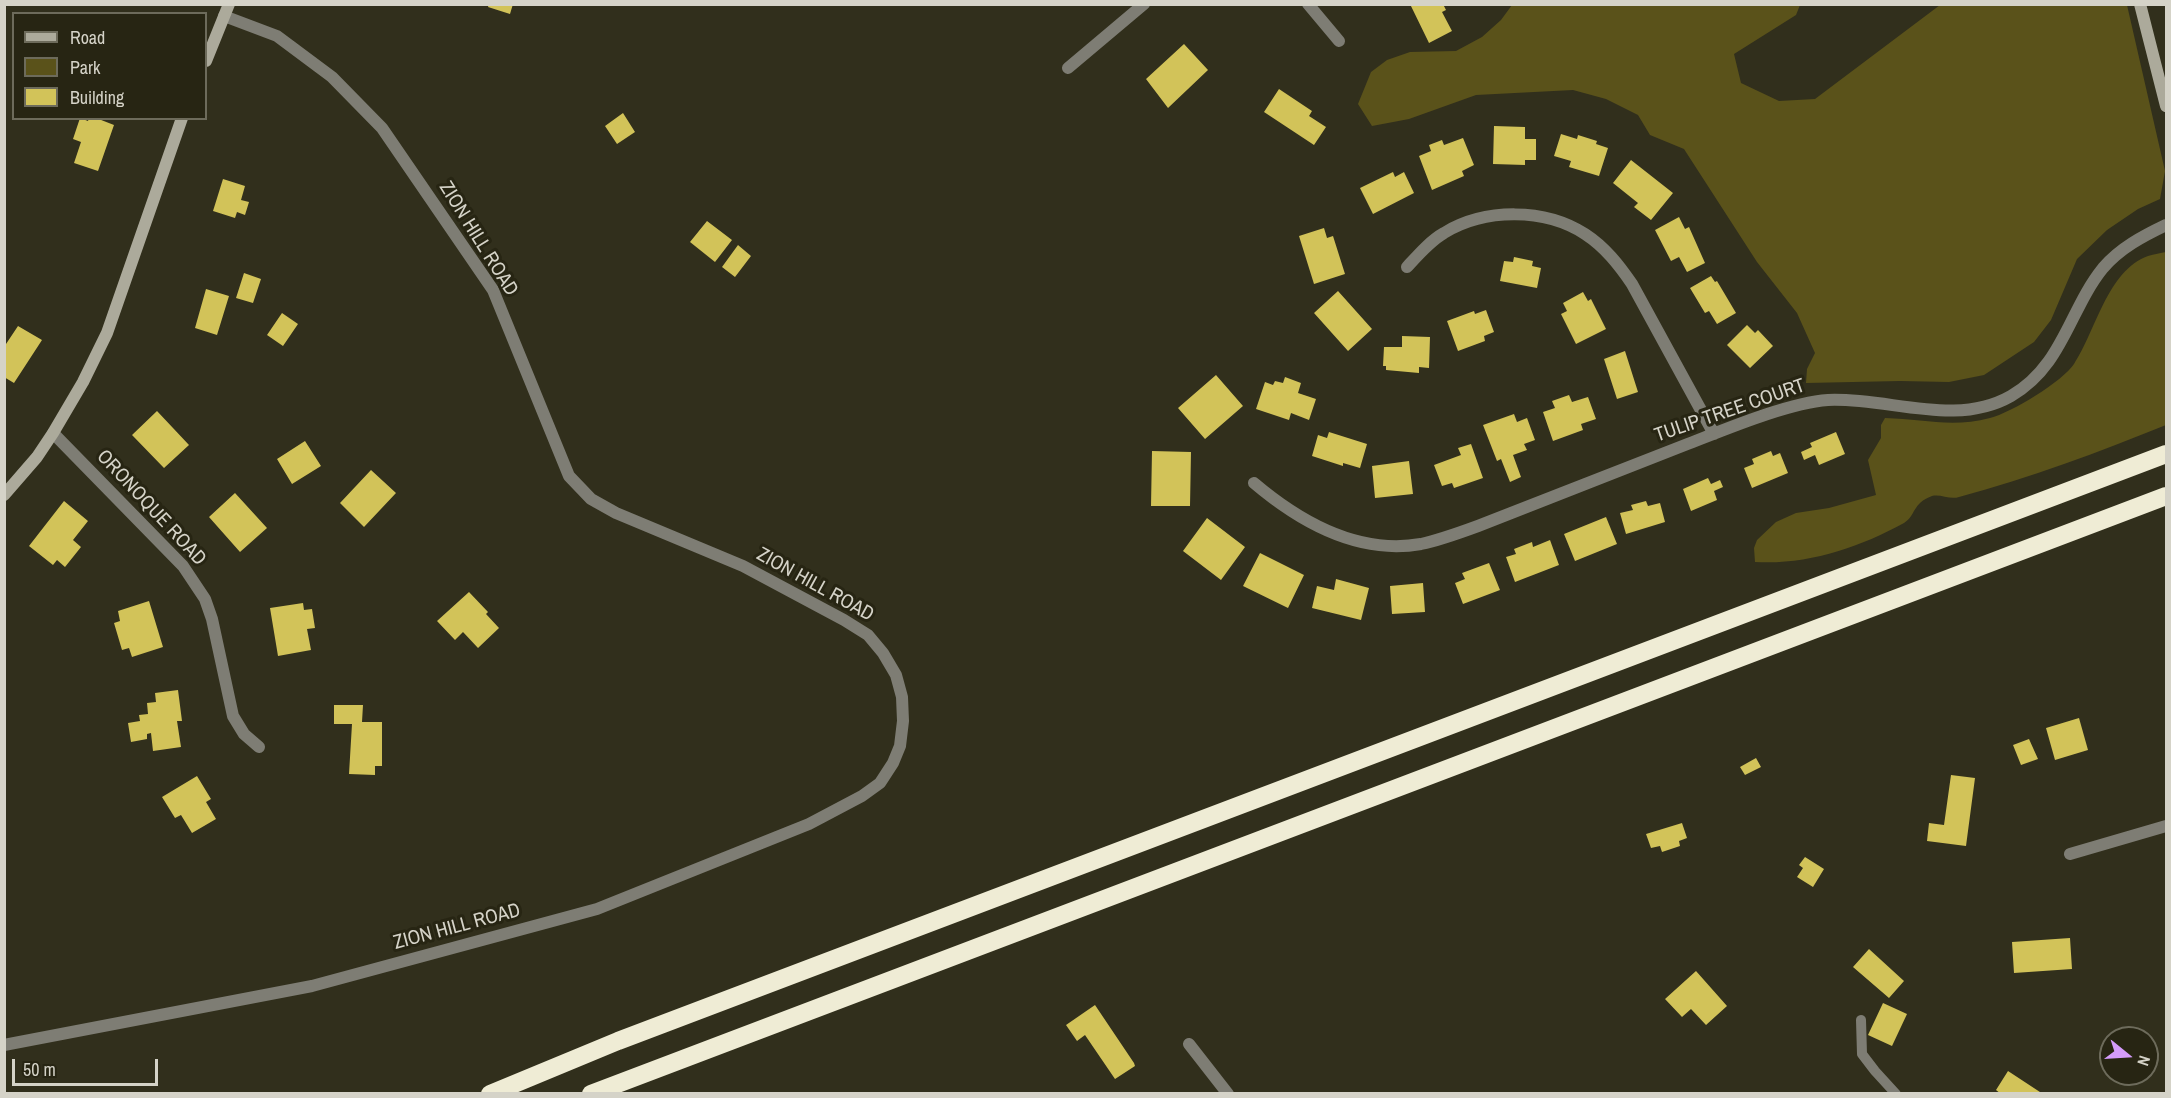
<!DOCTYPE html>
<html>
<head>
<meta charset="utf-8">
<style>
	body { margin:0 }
	#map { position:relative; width:2171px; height:1098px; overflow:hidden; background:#312f1c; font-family:"Archivo Narrow",sans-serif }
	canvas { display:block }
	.frame { position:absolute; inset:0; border:6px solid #d5d3c8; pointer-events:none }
	.legend { position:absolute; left:12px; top:12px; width:195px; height:108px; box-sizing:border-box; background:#272513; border:2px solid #6d6b5b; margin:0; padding:8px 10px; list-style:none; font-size:18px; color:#d5d3c8 }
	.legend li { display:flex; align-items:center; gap:12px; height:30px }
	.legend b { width:30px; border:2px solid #6d6b5b }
	.north { position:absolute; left:2099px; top:1026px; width:60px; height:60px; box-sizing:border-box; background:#272513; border:2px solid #6d6b5b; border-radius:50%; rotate:108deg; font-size:16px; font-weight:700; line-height:24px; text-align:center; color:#d5d3c8 }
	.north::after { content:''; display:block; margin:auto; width:21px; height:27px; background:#d59cfb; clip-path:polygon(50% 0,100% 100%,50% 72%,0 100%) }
	.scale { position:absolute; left:12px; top:1059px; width:146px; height:27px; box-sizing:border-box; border:3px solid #d5d3c8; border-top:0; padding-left:8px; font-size:18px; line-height:21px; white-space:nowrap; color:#d5d3c8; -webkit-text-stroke:4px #272513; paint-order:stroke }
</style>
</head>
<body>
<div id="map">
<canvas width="2171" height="1098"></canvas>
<div class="frame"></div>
<ul class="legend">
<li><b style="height:8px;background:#acaa9b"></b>Road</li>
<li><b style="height:16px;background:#5a521a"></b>Park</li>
<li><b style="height:16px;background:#d2c359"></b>Building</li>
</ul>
<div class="north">N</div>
<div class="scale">50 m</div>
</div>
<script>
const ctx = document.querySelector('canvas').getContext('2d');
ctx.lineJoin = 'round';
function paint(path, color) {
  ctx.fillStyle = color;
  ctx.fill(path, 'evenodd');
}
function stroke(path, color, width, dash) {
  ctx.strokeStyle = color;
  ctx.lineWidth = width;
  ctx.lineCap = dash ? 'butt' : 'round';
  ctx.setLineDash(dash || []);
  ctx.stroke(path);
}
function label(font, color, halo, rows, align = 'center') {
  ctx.font = font + ' "Archivo Narrow",sans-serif';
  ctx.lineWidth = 6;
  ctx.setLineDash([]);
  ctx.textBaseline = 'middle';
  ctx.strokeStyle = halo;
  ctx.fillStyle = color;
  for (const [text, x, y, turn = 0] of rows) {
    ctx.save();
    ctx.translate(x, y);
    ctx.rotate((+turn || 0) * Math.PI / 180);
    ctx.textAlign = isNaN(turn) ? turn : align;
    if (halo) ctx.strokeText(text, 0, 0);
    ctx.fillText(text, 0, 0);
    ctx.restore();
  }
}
const green = new Path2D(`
	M 1512,5 L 1800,5 L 1796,15 L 1734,54 L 1741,83 L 1779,101 L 1815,99 L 1940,5 L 2127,5 L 2165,171 L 2160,199 L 2138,209 L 2107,230 L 2077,259 L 2051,320 L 2034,342 L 1984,375 L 1949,382 L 1900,381 L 1806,383 L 1807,369 L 1815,353 L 1797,313 L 1757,262 L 1684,149 L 1650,135 L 1638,115 L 1606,99 L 1573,90 L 1476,95 L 1409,119 L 1372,126 L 1358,104 L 1371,72 L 1387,60 L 1410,52 L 1456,51 L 1482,37 L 1501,20 Z
	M 2166,252 L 2166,425 C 2099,452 2030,478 1959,497 C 1950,500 1941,494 1932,496 C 1912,503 1916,516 1904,523 C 1858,548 1808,565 1755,562 L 1754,548 L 1757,540 L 1776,522 L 1796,513 L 1829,508 L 1876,495 L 1868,460 L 1881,438 L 1881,425 L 1885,418 C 1923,419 1952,428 1990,418 C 2011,413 2063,381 2074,364 C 2096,331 2107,271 2148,256 C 2154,254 2161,253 2166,252 Z`);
const building = new Path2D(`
	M 489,4 L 513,4 L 510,14 L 488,7 Z
	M 1410,4 L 1443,4 L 1446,10 L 1442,12 L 1452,31 L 1429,43 Z
	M 1184,44 L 1208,70 L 1168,108 L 1146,79 Z
	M 1279,89 L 1312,111 L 1309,116 L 1326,127 L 1314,145 L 1264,112 Z
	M 623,113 L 635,132 L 617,144 L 605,126 Z
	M 80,118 L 88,121 L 89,118 L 96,118 L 114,125 L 98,171 L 74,163 L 81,142 L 73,139 Z
	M 1494,126 L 1525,127 L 1525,139 L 1536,139 L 1536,160 L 1525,160 L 1525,165 L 1493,164 Z
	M 1561,134 L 1577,139 L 1578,135 L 1597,141 L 1596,144 L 1608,148 L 1599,176 L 1569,167 L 1571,161 L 1554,156 Z
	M 1463,138 L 1474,165 L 1462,171 L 1464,176 L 1432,190 L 1419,156 L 1431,151 L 1429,145 L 1442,140 L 1444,145 Z
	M 1631,160 L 1673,193 L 1651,220 L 1634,207 L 1638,203 L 1613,183 Z
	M 1393,172 L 1395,177 L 1404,172 L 1414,193 L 1373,214 L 1360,188 Z
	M 223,179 L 245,186 L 241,200 L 249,202 L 245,215 L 237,212 L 235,218 L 213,211 Z
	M 1679,217 L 1685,229 L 1689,227 L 1705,263 L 1687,272 L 1679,257 L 1671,261 L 1655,230 Z
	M 707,221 L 732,240 L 715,262 L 690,242 Z
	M 1324,228 L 1327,238 L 1333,236 L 1345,274 L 1314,284 L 1299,236 Z
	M 738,245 L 751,256 L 735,277 L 722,267 Z
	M 1514,257 L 1533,261 L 1532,266 L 1541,268 L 1537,288 L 1500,281 L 1504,261 L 1513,262 Z
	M 244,273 L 261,279 L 253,303 L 236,298 Z
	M 1711,276 L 1715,282 L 1717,281 L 1736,313 L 1717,324 L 1709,311 L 1705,313 L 1690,288 Z
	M 206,289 L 229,296 L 217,335 L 195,328 Z
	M 1338,291 L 1372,329 L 1348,351 L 1314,313 Z
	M 1583,292 L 1588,301 L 1591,299 L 1606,329 L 1576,344 L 1561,314 L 1567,311 L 1563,303 Z
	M 1486,310 L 1494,332 L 1484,336 L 1485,341 L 1458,351 L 1447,321 L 1474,311 L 1475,314 Z
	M 282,313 L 298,324 L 283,346 L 267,335 Z
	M 1747,325 L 1755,333 L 1758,330 L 1773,346 L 1750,368 L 1727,345 Z
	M 18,326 L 42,340 L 14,383 L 4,377 L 4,347 Z
	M 1402,336 L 1430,337 L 1429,368 L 1419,367 L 1419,373 L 1386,370 L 1386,366 L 1383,366 L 1384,347 L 1402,347 Z
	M 1625,351 L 1638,392 L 1617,399 L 1604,359 Z
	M 1216,375 L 1243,406 L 1205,439 L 1178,408 Z
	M 1285,377 L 1301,383 L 1298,393 L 1316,399 L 1309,420 L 1291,413 L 1289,420 L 1256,409 L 1265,382 L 1273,385 L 1275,381 L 1283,383 Z
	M 1569,395 L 1572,402 L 1588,397 L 1596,419 L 1581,424 L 1583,430 L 1553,441 L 1543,412 L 1555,408 L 1552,401 Z
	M 157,411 L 189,445 L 164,468 L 132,435 Z
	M 1514,414 L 1517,422 L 1527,418 L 1535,440 L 1524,444 L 1527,450 L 1513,455 L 1521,477 L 1510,482 L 1501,459 L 1497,461 L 1483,425 Z
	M 1329,432 L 1367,444 L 1360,468 L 1343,463 L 1343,466 L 1312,456 L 1318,435 L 1327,438 Z
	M 1836,432 L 1845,454 L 1819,465 L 1815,455 L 1804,460 L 1801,452 L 1812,447 L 1810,443 Z
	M 305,441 L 321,466 L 292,484 L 277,459 Z
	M 1471,444 L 1483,478 L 1454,488 L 1452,483 L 1442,486 L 1434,465 L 1461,455 L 1458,448 Z
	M 1152,451 L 1191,452 L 1190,506 L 1151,506 Z
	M 1771,451 L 1773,456 L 1780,453 L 1788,473 L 1752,488 L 1744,468 L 1754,464 L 1752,459 Z
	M 1409,461 L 1413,494 L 1375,498 L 1372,466 Z
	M 371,470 L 396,493 L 364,527 L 340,503 Z
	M 1708,478 L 1711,484 L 1720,480 L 1723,487 L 1714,491 L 1717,500 L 1691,511 L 1683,489 Z
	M 235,493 L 267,528 L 240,552 L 209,517 Z
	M 64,501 L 88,521 L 73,540 L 81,547 L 65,567 L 57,560 L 53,565 L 29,546 Z
	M 1646,501 L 1648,506 L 1660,503 L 1665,522 L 1626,534 L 1620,513 L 1633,510 L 1631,505 Z
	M 1606,517 L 1617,544 L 1575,561 L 1564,534 Z
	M 1207,518 L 1245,547 L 1221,580 L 1183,551 Z
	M 1550,540 L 1559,565 L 1515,582 L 1506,557 L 1516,554 L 1514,549 L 1532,542 L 1533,547 Z
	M 1260,553 L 1304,575 L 1288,608 L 1243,586 Z
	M 1489,563 L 1500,590 L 1463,604 L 1455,583 L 1465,579 L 1462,573 Z
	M 1336,579 L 1369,588 L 1361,620 L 1312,608 L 1317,586 L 1334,590 Z
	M 1423,583 L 1425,612 L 1392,614 L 1390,586 Z
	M 469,592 L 488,612 L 486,614 L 499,628 L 478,648 L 463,632 L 455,640 L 437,621 Z
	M 149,601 L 163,647 L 132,657 L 129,648 L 122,650 L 114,623 L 120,621 L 118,611 Z
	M 303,603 L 304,610 L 312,609 L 315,628 L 307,629 L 311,650 L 278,656 L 270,608 Z
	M 178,690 L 182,721 L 177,721 L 181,747 L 153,751 L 151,733 L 147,734 L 147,739 L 131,742 L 128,723 L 140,721 L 139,715 L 148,714 L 147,703 L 156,702 L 155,693 Z
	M 334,705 L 363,705 L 362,722 L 382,722 L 382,766 L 375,766 L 375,775 L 349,774 L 352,724 L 334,724 Z
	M 2079,718 L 2088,750 L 2055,760 L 2046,728 Z
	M 2029,739 L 2038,759 L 2021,765 L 2013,745 Z
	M 1756,758 L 1761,767 L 1745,775 L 1740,767 Z
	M 1951,775 L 1975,778 L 1966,846 L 1927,841 L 1929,823 L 1944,825 Z
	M 197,776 L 211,799 L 206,802 L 216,819 L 192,833 L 181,815 L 175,818 L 162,797 Z
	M 1682,823 L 1687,838 L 1679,841 L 1680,846 L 1662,852 L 1660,846 L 1651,848 L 1646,834 Z
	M 1805,857 L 1824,869 L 1813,887 L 1797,877 L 1803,868 L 1799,865 Z
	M 2070,938 L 2072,969 L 2014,973 L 2012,942 Z
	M 1869,949 L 1904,981 L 1889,998 L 1853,967 Z
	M 1696,971 L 1727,1006 L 1706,1025 L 1691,1009 L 1682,1017 L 1665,999 Z
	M 1883,1003 L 1907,1014 L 1892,1046 L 1868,1035 Z
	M 1095,1005 L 1134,1063 L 1135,1066 L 1115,1079 L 1085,1035 L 1077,1041 L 1066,1025 Z
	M 2008,1071 L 2043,1094 L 2001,1094 L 1996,1090 Z`);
const lane = new Path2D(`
	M 1861,1020 L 1862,1054 L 1875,1071 L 1896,1094`);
const street = new Path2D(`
	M 1308,4 L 1339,41
	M 1068,68 L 1144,4
	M 1407,267 C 1418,255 1430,241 1444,233 C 1485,208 1545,208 1585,234 C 1605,247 1619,265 1632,284 L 1714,434
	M 53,433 L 183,566 L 205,599 L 212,619 L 233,716 L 244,734 L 259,747
	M 1254,483 C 1300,522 1358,555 1421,544 C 1440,540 1459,533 1478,526 C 1547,499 1616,472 1685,445 C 1724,430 1787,403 1828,400 C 1888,397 1955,428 2011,396 C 2063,366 2069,310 2103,268 C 2120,248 2143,236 2166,225
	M 2070,854 L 2166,826
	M 1189,1044 L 1228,1094
	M 4,1045 L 312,986 L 597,909 L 809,824 L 862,796 L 880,783 L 893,763 L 900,746 L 903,721 L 902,697 L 896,675 L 883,653 L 868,635 L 844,620 L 743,566 L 616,513 L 591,499 L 569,476 L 493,290 L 382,128 L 332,77 L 277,36 L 224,16`);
const secondary = new Path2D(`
	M 2140,4 L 2166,106
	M 206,61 L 229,4
	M 4,495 L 37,457 L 53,433 L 83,382 L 107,333 L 182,118`);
const highway = new Path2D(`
	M 490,1094 L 618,1041 L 2166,454
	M 591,1094 L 2166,496`);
const streetNames = [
	["ZION HILL ROAD",478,239,58],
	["TULIP TREE COURT",1730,411,-19],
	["ORONOQUE ROAD",151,508,47],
	["ZION HILL ROAD",815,585,29],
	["ZION HILL ROAD",457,927,-15]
];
paint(green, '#5a521a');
paint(building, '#d2c359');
stroke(lane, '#7e7d74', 10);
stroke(street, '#7e7d74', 12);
stroke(secondary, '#acaa9b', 12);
stroke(highway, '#efecd5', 18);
label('20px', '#d5d3c8', '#272513', streetNames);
</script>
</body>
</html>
